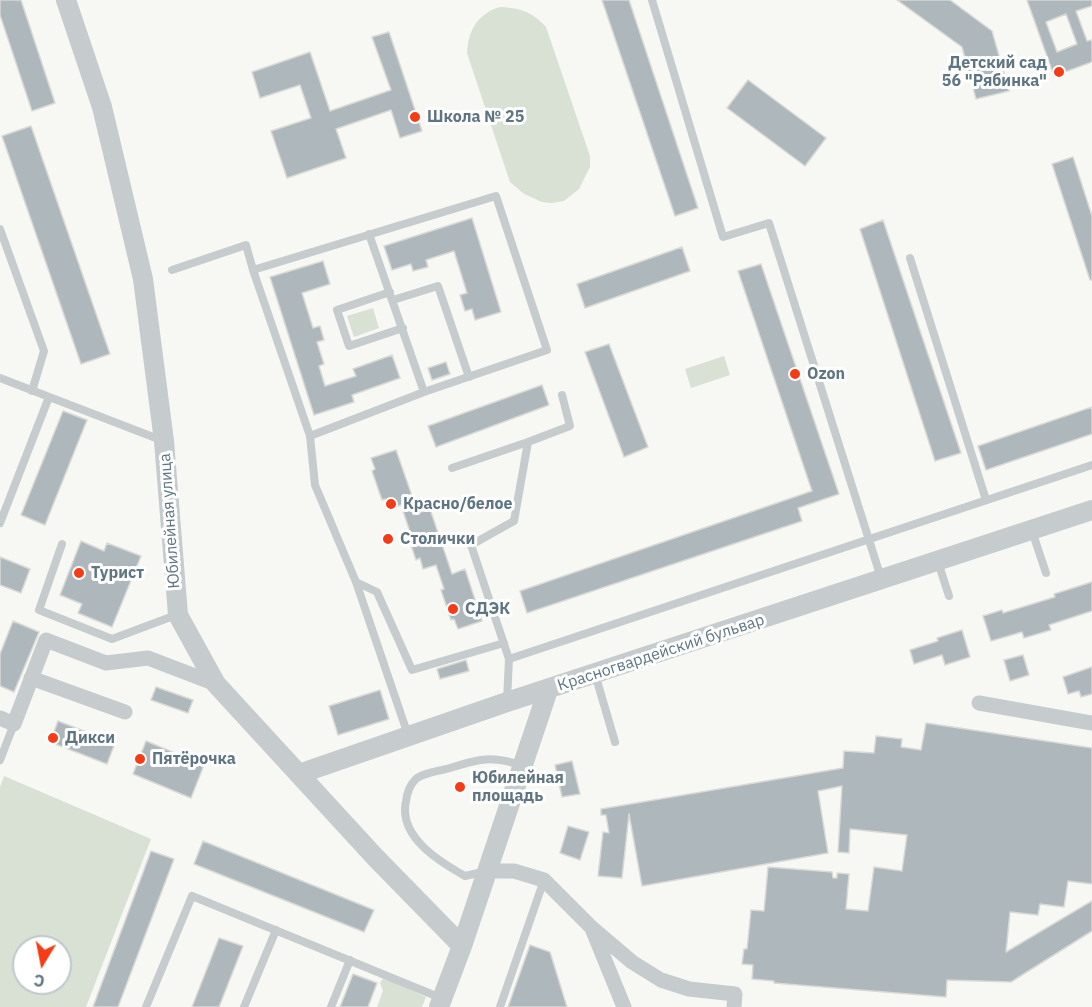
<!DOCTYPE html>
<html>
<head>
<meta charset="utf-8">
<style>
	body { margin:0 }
	#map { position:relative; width:1092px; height:1007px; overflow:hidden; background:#f7f7f4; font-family:"IBM Plex Sans",sans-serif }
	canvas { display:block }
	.north { position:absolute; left:12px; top:935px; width:60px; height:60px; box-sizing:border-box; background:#fff; border:2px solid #bfc8cd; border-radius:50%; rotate:190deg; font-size:16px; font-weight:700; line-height:24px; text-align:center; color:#5f7582 }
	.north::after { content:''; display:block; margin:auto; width:21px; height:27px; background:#f53c16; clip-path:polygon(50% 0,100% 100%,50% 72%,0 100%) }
</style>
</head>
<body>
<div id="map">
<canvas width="1092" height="1007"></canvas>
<div class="north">С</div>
</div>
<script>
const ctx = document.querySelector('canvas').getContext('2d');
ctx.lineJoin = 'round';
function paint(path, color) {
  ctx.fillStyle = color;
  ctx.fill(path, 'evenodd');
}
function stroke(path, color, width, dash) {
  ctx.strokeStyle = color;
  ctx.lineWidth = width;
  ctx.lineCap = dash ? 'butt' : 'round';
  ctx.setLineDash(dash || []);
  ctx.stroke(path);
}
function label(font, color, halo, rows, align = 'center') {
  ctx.font = font + ' "IBM Plex Sans",sans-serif';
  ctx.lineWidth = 6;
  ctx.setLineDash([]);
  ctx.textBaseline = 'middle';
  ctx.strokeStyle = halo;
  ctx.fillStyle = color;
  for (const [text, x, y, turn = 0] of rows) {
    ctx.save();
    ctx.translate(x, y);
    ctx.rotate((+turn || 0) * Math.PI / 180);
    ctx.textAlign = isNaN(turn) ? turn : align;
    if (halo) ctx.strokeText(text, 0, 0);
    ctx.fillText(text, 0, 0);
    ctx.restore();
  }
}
const green = new Path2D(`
	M 500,7 C 520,8 533,12 546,27 L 590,156 L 590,167 L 579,189 L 564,201 L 551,203 L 542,202 L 524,194 L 510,182 L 467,53 C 468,31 478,13 500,7 Z
	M 373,308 L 379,328 L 354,337 L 347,316 Z
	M 724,356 L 730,375 L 691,388 L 685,369 Z
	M 4,776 L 151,839 L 86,1007 L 0,1007 L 0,787 ZM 24,947 L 60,947 L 60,983 L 24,983 Z
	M 384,977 L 426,997 L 422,1007 L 377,1007 L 383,991 L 380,983 Z`);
const building = new Path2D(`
	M 0,0 L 21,0 L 55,103 L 32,111 L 0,15 Z
	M 602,0 L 629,0 L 698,208 L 675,216 Z
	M 897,0 L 950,0 L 992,31 L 1009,91 L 976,99 L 962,47 Z
	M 1027,0 L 1092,0 L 1092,6 L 1076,11 L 1087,41 L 1092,40 L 1092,62 L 1054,76 ZM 1066,14 L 1077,44 L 1057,52 L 1046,22 Z
	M 389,32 L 422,131 L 400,138 L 391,110 L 336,129 L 346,158 L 287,178 L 271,131 L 311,118 L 300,85 L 260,98 L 252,72 L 310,52 L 330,111 L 391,90 L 372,37 Z
	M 748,80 L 826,138 L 805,166 L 727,108 Z
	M 31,126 L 110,354 L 81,364 L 2,136 Z
	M 1073,157 L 1092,216 L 1092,280 L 1090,280 L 1052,164 Z
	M 472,218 L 501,312 L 475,320 L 472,309 L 465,311 L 460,295 L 467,293 L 454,251 L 426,260 L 428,267 L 413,271 L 411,264 L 392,270 L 384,246 Z
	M 883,220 L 961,453 L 935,461 L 860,229 Z
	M 682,247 L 690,271 L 585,308 L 577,284 Z
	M 323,261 L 330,284 L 302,293 L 313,328 L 320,326 L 324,340 L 317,342 L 324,364 L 319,366 L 325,386 L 356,376 L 353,369 L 392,355 L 400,378 L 352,395 L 354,402 L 314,415 L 270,277 Z
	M 761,264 L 839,494 L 798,508 L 802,521 L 527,613 L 520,591 L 812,491 L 738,271 Z
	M 609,344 L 648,447 L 624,457 L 585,352 Z
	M 446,362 L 450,374 L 432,380 L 428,368 Z
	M 542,385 L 549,405 L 436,447 L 428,426 Z
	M 1092,407 L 1092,434 L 986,470 L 978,446 Z
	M 63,411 L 87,420 L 45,525 L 21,515 Z
	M 396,450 L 418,513 L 430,509 L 452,574 L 465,569 L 482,621 L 458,629 L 454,619 L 451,620 L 441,590 L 444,589 L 436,565 L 423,569 L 420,558 L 416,560 L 406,530 L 409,529 L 401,505 L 389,509 L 385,499 L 382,500 L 372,471 L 375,469 L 371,458 Z
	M 81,541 L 104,551 L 107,543 L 141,556 L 112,627 L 78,613 L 82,604 L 60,595 Z
	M 0,557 L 30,569 L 21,593 L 0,585 Z
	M 1092,582 L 1092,611 L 1049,625 L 1051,630 L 1024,638 L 1022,632 L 991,641 L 983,616 L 1002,610 L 1003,613 L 1055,597 L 1054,594 Z
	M 13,621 L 39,632 L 14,692 L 0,686 L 0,654 Z
	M 962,630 L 970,657 L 945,665 L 942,655 L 914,664 L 910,650 L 938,641 L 937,638 Z
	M 1023,655 L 1029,675 L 1010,681 L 1004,660 Z
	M 466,660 L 469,671 L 440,679 L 437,669 Z
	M 1092,667 L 1092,694 L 1081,697 L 1079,691 L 1068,694 L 1063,677 Z
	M 156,687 L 193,700 L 188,713 L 151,700 Z
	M 380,690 L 389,719 L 338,735 L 329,706 Z
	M 58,721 L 115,743 L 107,764 L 50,742 Z
	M 926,723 L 1092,748 L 1092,884 L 1068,881 L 1064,907 L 1040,904 L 1038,915 L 1010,912 L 1006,952 L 1092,901 L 1092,931 L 1011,982 L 947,980 L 946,997 L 774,983 L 774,981 L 752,979 L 753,965 L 742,964 L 744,949 L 747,949 L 751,910 L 764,911 L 768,867 L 832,872 L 833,878 L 837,878 L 837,873 L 849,874 L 846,909 L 868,911 L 874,867 L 902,871 L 907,835 L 850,829 L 849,853 L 838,852 L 842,786 L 818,791 L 828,853 L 642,886 L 629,814 L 622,878 L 598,876 L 603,832 L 609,833 L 606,815 L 601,815 L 601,809 L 843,768 L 844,751 L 874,753 L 876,736 L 902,739 L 901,747 L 921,750 Z
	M 146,741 L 204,765 L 191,798 L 133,774 Z
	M 572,761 L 580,794 L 562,797 L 555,765 Z
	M 568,826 L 589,832 L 580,860 L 560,853 Z
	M 203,841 L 374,910 L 364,932 L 194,864 Z
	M 151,851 L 174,859 L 118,1007 L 93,1007 Z
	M 219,938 L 243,946 L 219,1007 L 192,1007 Z
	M 530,945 L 550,952 L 567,1007 L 508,1007 Z
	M 353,974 L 377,983 L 368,1007 L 340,1007 Z`);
const service = new Path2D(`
	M 652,0 L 723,237 L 769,223 L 881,578
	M 0,229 L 44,351 L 32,391
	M 369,234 L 424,392
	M 910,258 L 986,500
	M 172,270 L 246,245 L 253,270 L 310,436 L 424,392 L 547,350 L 496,196 L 253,270
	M 390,292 L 337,310 L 349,346 L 403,328
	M 393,300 L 438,286 L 469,377
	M 0,378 L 161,440
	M 310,436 L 315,485 L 356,582 L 377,592 L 412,670 L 504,643
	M 528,442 L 570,426 L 562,395
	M 452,468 L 528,442 L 514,521 L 471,545 L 509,659
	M 0,523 L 49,397
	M 1032,531 L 1046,573
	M 62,544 L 39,610 L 112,639 L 176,615
	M 938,562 L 949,596
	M 356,582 L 408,735
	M 595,674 L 615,742
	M 507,700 L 509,659 L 1092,465
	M 0,760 L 14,724
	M 483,872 L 465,876 C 440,862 398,837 406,801 C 407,794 409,786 415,780 C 421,773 440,771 450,768 C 478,759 493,755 522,766
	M 146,1007 L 192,896 L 441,998
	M 244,1007 L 276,930
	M 331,1007 L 350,960
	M 500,1007 L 544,880`);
const minor = new Path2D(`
	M 31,678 L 125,712
	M 979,703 L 1092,723
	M 0,718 L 14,724 L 46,640 L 106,663 L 148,658 L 216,684
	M 487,871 L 514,871 L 544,880 L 592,928 L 632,962 L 661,980 L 689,989 L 735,994 L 734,1007
	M 593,931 L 624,1007`);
const tertiary = new Path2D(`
	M 66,0 L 102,107 L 143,279 L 164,441 L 178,615 L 216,684 L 375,857 L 462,946
	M 299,774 L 507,702 L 1092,510
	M 439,1007 L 462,946 L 548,690`);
const markers = [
	[1059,72,6,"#f53c16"],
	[415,117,6,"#f53c16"],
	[795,374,6,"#f53c16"],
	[391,504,6,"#f53c16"],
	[388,539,6,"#f53c16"],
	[79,573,6,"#f53c16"],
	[453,609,6,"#f53c16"],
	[53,738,6,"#f53c16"],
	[140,759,6,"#f53c16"],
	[460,787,6,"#f53c16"]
];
const poiNames = [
	["Детский сад",1047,63,"right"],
	["56 \"Рябинка\"",1047,81,"right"],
	["Школа № 25",427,117],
	["Ozon",807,374],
	["Красно/белое",403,504],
	["Столички",400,539],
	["Турист",91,573],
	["СДЭК",465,609],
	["Дикси",65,738],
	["Пятёрочка",152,759],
	["Юбилейная",472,778],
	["площадь",472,796]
];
const streetNames = [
	["Юбилейная улица",170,521,-94],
	["Красногвардейский бульвар",661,653,-18]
];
paint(green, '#d9e0d4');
paint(building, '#adb7bc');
stroke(building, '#d9d9d6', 1.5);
stroke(service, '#c6cbce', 8);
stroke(minor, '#c6cbce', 15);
stroke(tertiary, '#c6cbce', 20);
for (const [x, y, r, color] of markers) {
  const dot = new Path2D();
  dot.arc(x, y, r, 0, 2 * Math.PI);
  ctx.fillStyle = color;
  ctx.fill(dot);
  stroke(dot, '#fff', 2);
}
label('bold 16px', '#5f7582', '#fff', poiNames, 'left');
label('16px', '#5f7582', '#fff', streetNames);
</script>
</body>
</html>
